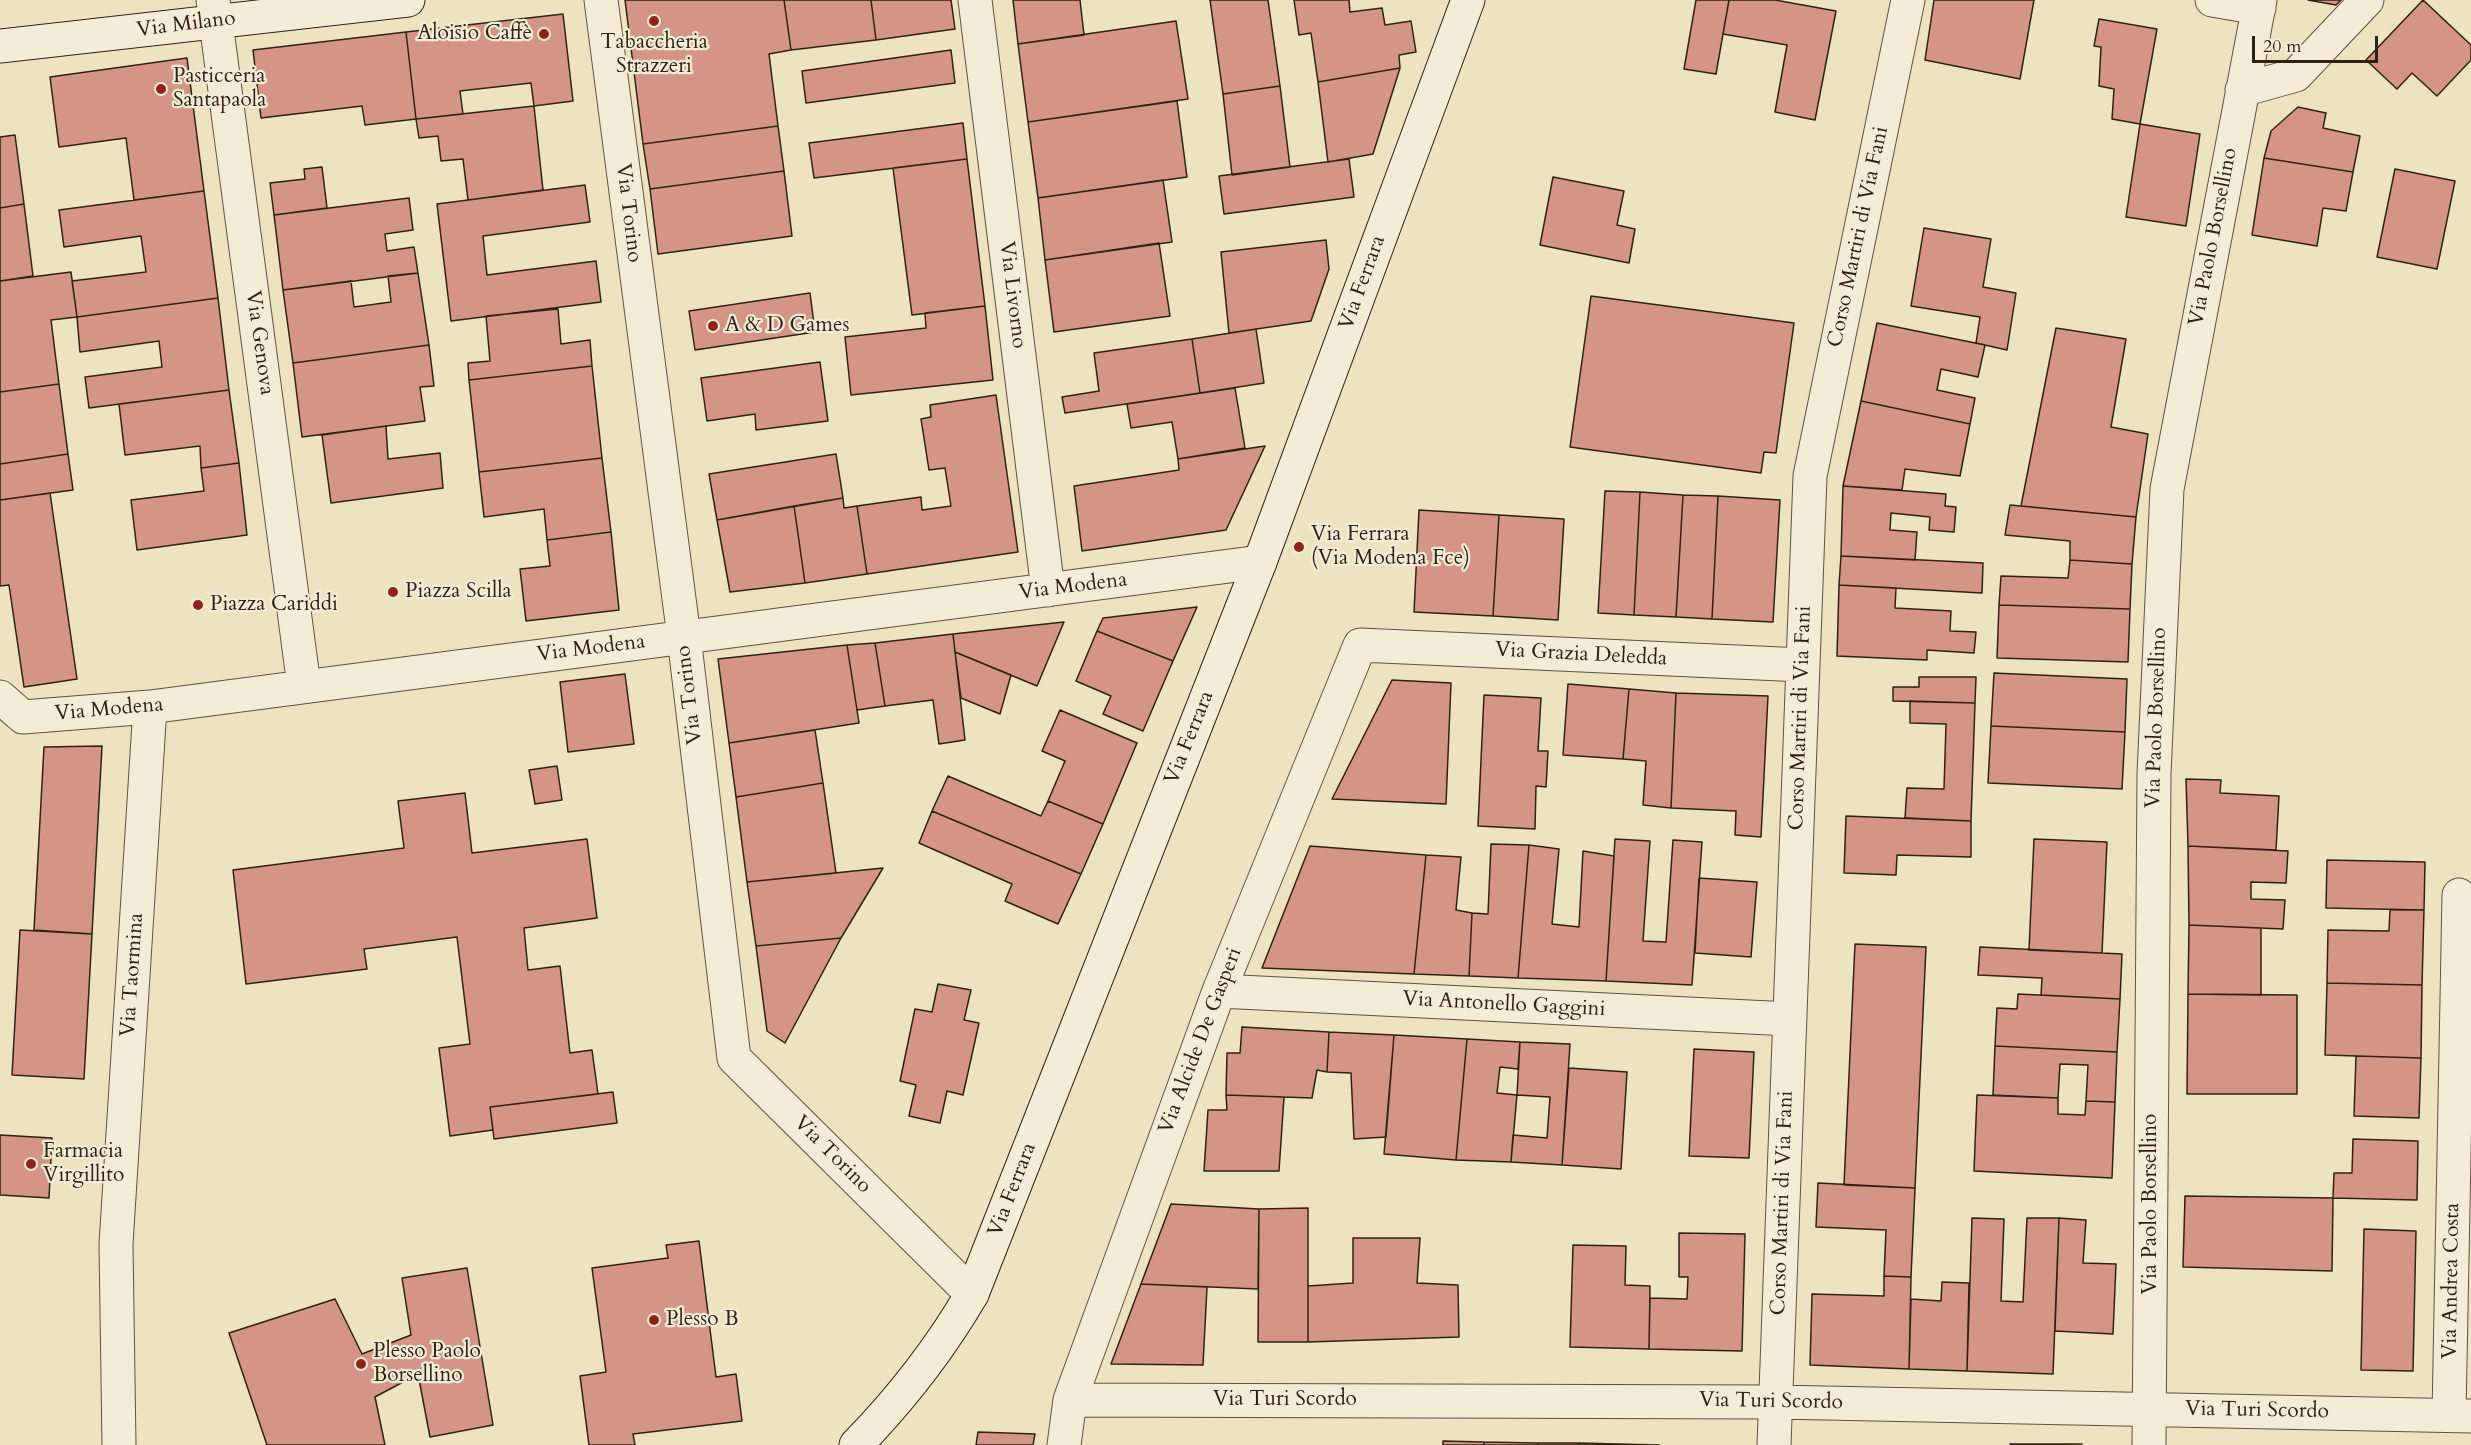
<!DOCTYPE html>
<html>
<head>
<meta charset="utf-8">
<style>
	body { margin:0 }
	#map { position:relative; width:2471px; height:1445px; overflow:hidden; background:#ede3c1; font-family:Cardo,serif }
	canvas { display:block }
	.scale { position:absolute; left:2252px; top:36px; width:126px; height:27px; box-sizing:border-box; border:3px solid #302212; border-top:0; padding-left:8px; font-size:18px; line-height:21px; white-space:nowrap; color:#302212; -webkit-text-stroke:4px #f3edd7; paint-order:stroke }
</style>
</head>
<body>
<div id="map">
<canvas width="2471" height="1445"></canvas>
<div class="scale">20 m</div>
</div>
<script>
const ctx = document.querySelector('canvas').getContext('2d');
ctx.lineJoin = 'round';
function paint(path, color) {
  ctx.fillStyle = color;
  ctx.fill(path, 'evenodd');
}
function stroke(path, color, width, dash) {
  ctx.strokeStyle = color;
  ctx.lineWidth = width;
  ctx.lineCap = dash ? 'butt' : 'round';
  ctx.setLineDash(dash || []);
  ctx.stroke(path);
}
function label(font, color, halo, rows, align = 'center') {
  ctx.font = font + ' Cardo,serif';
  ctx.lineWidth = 4.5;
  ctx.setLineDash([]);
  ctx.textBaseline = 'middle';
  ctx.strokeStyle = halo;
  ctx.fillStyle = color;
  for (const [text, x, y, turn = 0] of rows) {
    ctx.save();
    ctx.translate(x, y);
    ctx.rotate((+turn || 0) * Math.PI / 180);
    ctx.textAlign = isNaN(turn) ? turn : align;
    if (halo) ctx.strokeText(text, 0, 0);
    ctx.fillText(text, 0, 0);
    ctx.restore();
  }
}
const building = new Path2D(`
	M 625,0 L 784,0 L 791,50 L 769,54 L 778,126 L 643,144 Z
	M 784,0 L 871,0 L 876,40 L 791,50 Z
	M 871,0 L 951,0 L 955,29 L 876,40 Z
	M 1013,0 L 1080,0 L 1084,35 L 1018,44 Z
	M 1210,0 L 1268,0 L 1280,86 L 1223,94 Z
	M 1294,0 L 1349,0 L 1350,12 L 1382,8 L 1385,25 L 1411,21 L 1416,52 L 1399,55 L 1400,68 L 1318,82 L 1311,33 L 1299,35 Z
	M 1696,0 L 1729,0 L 1716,74 L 1684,69 Z
	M 1729,0 L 1775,0 L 1836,11 L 1815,120 L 1775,112 L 1787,45 L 1723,34 Z
	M 1934,0 L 2034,0 L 2020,79 L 1925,60 Z
	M 2308,0 L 2341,0 L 2336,5 Z
	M 2423,0 L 2471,45 L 2471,60 L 2437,96 L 2412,73 L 2397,89 L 2366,60 Z
	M 563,14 L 573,101 L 534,106 L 531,83 L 460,91 L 463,114 L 416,119 L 406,32 Z
	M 2099,19 L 2157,29 L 2140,124 L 2112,119 L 2114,89 L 2099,86 L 2101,47 L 2094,46 Z
	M 1176,21 L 1188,99 L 1028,122 L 1018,44 Z
	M 406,32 L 416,119 L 365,125 L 362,106 L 261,118 L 253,50 Z
	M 951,50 L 955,83 L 806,103 L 802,71 Z
	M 187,58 L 204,191 L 134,200 L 126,138 L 59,147 L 50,77 Z
	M 1400,68 L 1373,154 L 1328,162 L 1318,82 Z
	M 1280,86 L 1290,167 L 1232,175 L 1223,94 Z
	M 1177,101 L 1187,177 L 1038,198 L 1028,122 Z
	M 534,106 L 543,190 L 468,200 L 463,159 L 441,161 L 438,136 L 419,138 L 416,119 Z
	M 2298,107 L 2326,113 L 2323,128 L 2360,136 L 2353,172 L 2264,158 L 2271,131 Z
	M 963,123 L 967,159 L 814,178 L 809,143 Z
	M 2140,124 L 2200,134 L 2186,226 L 2126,217 Z
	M 778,126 L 784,171 L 650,189 L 643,144 Z
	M 15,135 L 24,204 L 0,208 L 0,137 Z
	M 2264,158 L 2353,172 L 2346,211 L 2323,208 L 2317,246 L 2252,235 Z
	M 967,159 L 985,306 L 912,315 L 893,168 Z
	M 1349,159 L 1354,197 L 1224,214 L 1219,176 Z
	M 322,167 L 327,208 L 274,215 L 270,183 L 305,179 L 304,169 Z
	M 2395,169 L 2455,181 L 2437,269 L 2377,257 Z
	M 784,171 L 792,236 L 658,254 L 650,189 Z
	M 1553,177 L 1624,191 L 1617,225 L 1635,229 L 1629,263 L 1540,245 Z
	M 1163,180 L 1172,242 L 1045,260 L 1038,198 Z
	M 585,185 L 590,222 L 483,236 L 487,275 L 596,261 L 601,302 L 451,321 L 437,204 Z
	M 204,191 L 218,298 L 77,317 L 72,281 L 146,272 L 141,236 L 64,247 L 59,210 Z
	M 409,198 L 413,230 L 385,234 L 387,251 L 414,247 L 418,273 L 283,290 L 274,215 Z
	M 24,204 L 33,276 L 0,281 L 0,208 Z
	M 1924,228 L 1991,239 L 1983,287 L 2016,293 L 2007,350 L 1976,343 L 1980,317 L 1911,306 Z
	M 1326,240 L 1329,269 L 1311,321 L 1229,333 L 1221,252 Z
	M 1159,243 L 1170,316 L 1054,332 L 1045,260 Z
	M 71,272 L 77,317 L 51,320 L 59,384 L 0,392 L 0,281 Z
	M 418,273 L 429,345 L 293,363 L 283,290 L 351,281 L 354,307 L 391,302 L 388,276 Z
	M 810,293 L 815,332 L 695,350 L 689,311 Z
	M 1591,296 L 1794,323 L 1776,453 L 1764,452 L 1761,473 L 1570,447 Z
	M 218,298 L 229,390 L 89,408 L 85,377 L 162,367 L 159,341 L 80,352 L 77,317 Z
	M 985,306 L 993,380 L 851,395 L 845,337 L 926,328 L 925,313 Z
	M 558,309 L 561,344 L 590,340 L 592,366 L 469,380 L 468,363 L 490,361 L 486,316 Z
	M 1877,323 L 1985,345 L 1978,377 L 1941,369 L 1937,390 L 1975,398 L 1970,424 L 1861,401 Z
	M 2056,328 L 2126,339 L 2111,427 L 2148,434 L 2136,517 L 2021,506 Z
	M 1256,329 L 1264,383 L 1200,393 L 1192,339 Z
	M 1192,339 L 1200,393 L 1065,413 L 1062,397 L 1099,391 L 1094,353 Z
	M 429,345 L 434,386 L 420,387 L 425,421 L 302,437 L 293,363 Z
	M 820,362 L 828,421 L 756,430 L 755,414 L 707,421 L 701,378 Z
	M 592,366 L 602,458 L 479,472 L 469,380 Z
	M 59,384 L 68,454 L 0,464 L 0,392 Z
	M 1235,388 L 1245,448 L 1178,459 L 1172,422 L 1131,428 L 1127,404 Z
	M 229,390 L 239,463 L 201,468 L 200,446 L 125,455 L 119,404 Z
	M 996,395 L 1018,552 L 867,574 L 857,506 L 921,497 L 922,510 L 951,506 L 945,468 L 929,470 L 921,419 L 931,417 L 930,405 Z
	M 1861,401 L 1970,424 L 1960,476 L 1905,469 L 1902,490 L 1843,486 Z
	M 386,426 L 388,459 L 440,453 L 443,488 L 331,503 L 322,435 Z
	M 1265,446 L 1226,530 L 1082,551 L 1074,486 L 1179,470 L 1178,459 Z
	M 68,454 L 73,490 L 0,500 L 0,464 Z
	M 836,454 L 843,498 L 717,520 L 709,474 Z
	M 602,458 L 611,532 L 547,540 L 544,509 L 484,517 L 479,472 Z
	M 239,463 L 247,535 L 137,550 L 131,500 L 204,491 L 201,468 Z
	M 1843,486 L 1946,494 L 1945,506 L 1956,507 L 1954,532 L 1929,530 L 1930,517 L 1891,513 L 1890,530 L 1917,532 L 1915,560 L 1841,556 Z
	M 1605,491 L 1640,492 L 1634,615 L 1598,613 Z
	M 1640,492 L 1683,495 L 1676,617 L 1634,615 Z
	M 50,493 L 77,679 L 24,687 L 9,585 L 0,586 L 0,500 Z
	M 1683,495 L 1718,496 L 1712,619 L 1676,617 Z
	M 1718,496 L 1780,500 L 1773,622 L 1712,619 Z
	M 843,498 L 844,508 L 857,506 L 867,574 L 805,583 L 794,506 Z
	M 2010,505 L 2136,517 L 2132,564 L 2070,560 L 2070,541 L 2005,535 Z
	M 794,506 L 805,583 L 730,592 L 717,520 Z
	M 1419,510 L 1499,515 L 1493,616 L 1414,612 Z
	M 1499,515 L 1564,519 L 1558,620 L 1493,616 Z
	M 611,532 L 619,610 L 526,621 L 520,569 L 550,566 L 547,540 Z
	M 1841,556 L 1983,563 L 1982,593 L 1839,585 Z
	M 2070,560 L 2132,564 L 2130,609 L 1999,605 L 2001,576 L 2068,578 Z
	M 1839,585 L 1896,588 L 1895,608 L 1951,611 L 1950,631 L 1976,632 L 1974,653 L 1927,650 L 1927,660 L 1837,656 Z
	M 1999,605 L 2130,609 L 2128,662 L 1997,658 Z
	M 1197,607 L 1173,661 L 1097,631 L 1103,618 Z
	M 1064,622 L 1037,686 L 955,652 L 953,634 Z
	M 1097,631 L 1173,661 L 1143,731 L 1103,714 L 1111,696 L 1076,681 Z
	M 953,634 L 965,740 L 939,744 L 933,700 L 885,706 L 875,643 Z
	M 875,643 L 885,706 L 857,710 L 847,645 Z
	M 847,645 L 859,723 L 729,743 L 718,659 Z
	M 955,652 L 1011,675 L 1000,714 L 961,698 Z
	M 1994,673 L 2127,679 L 2125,732 L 1991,726 Z
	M 625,674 L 634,744 L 568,752 L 560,682 Z
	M 1919,677 L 1976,677 L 1975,703 L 1893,701 L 1893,687 L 1919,687 Z
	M 1392,680 L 1451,683 L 1446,804 L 1332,799 Z
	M 1568,684 L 1629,689 L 1623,759 L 1563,755 Z
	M 1629,689 L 1676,693 L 1671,808 L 1643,805 L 1646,761 L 1623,759 Z
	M 1676,693 L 1768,696 L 1761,837 L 1735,835 L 1736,811 L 1671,808 Z
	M 1484,695 L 1541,698 L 1538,751 L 1548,751 L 1546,787 L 1536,786 L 1535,829 L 1478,826 Z
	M 1910,701 L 1975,703 L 1971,821 L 1905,818 L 1907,788 L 1944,789 L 1946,724 L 1910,723 Z
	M 1060,710 L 1137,743 L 1103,824 L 1048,801 L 1065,761 L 1042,751 Z
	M 1991,726 L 2125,732 L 2122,789 L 1988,783 Z
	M 815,730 L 823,783 L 736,797 L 729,743 Z
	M 102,746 L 92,934 L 34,930 L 44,747 Z
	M 557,766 L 562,800 L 535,804 L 529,770 Z
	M 948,776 L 1041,816 L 1048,801 L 1103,824 L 1081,874 L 932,811 Z
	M 2186,779 L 2221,780 L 2220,793 L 2279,796 L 2276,850 L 2188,846 Z
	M 823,783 L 836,873 L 747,882 L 736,797 Z
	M 465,793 L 472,853 L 587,839 L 597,918 L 524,928 L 528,970 L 560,966 L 570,1053 L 592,1050 L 598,1094 L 490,1107 L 493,1130 L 450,1136 L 439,1048 L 470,1044 L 457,937 L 364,949 L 367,969 L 246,984 L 233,870 L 404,848 L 398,801 Z
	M 932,811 L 1081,874 L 1058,924 L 1005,901 L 1012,884 L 919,843 Z
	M 1846,816 L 1971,821 L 1971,857 L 1897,855 L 1896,875 L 1844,873 Z
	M 1615,839 L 1650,841 L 1643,941 L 1666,942 L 1673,840 L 1702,842 L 1692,985 L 1606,981 Z
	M 2034,839 L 2107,842 L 2102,953 L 2029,950 Z
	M 1491,844 L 1529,845 L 1518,978 L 1469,976 L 1472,913 L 1488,914 Z
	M 1529,845 L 1559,849 L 1552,924 L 1579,927 L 1583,851 L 1614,856 L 1606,981 L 1518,978 Z
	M 1310,846 L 1426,855 L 1414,974 L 1262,968 Z
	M 2188,846 L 2288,851 L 2286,883 L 2251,882 L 2251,899 L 2285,900 L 2283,929 L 2189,925 Z
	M 1426,855 L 1461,857 L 1456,910 L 1472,913 L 1469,976 L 1414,974 Z
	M 2327,860 L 2425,862 L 2424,910 L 2326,908 Z
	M 883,868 L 841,938 L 756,946 L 747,882 Z
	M 1699,878 L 1757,882 L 1751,957 L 1695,953 Z
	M 2390,910 L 2424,910 L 2422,985 L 2327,983 L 2328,930 L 2389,931 Z
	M 2189,925 L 2261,928 L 2261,995 L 2188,994 Z
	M 20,930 L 92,934 L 84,1079 L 12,1075 Z
	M 841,938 L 785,1043 L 767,1031 L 756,946 Z
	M 1855,944 L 1926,947 L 1915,1188 L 1844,1185 Z
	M 1980,947 L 2122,954 L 2120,999 L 2041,995 L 2042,978 L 1978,975 Z
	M 2327,983 L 2422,985 L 2421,1058 L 2325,1055 Z
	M 938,984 L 971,990 L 964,1020 L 979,1023 L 963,1095 L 947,1091 L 940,1123 L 909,1116 L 916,1085 L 900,1081 L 915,1009 L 932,1012 Z
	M 2018,994 L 2120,999 L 2117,1052 L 1995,1046 L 1997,1008 L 2017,1009 Z
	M 2188,994 L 2297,995 L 2297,1094 L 2187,1094 Z
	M 1242,1027 L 1329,1032 L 1327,1072 L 1317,1070 L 1312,1098 L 1226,1095 L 1227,1053 L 1240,1053 Z
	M 1329,1032 L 1394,1035 L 1386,1137 L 1354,1139 L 1351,1073 L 1327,1072 Z
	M 1394,1035 L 1467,1039 L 1456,1160 L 1384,1154 Z
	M 1467,1039 L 1520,1042 L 1518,1069 L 1500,1067 L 1497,1093 L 1517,1095 L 1511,1162 L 1456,1160 Z
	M 1520,1042 L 1570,1044 L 1562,1165 L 1511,1162 L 1513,1135 L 1547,1138 L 1550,1097 L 1517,1095 Z
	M 1995,1046 L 2117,1052 L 2115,1102 L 2086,1101 L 2088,1065 L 2060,1064 L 2058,1098 L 1993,1095 Z
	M 1694,1049 L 1754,1052 L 1749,1158 L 1689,1156 Z
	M 2356,1056 L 2421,1058 L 2419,1118 L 2354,1116 Z
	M 1569,1068 L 1627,1072 L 1621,1169 L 1562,1165 Z
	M 613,1092 L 617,1123 L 494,1139 L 490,1107 Z
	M 1226,1095 L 1284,1097 L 1279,1171 L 1204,1171 L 1208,1110 L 1227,1110 Z
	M 1977,1095 L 2058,1098 L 2058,1114 L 2085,1115 L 2086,1101 L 2115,1102 L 2112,1178 L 1974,1171 Z
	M 0,1135 L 52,1138 L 49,1198 L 0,1195 Z
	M 2353,1139 L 2418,1141 L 2417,1200 L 2333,1198 L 2334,1173 L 2352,1173 Z
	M 1818,1183 L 1915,1188 L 1911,1277 L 1884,1276 L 1886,1230 L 1816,1227 Z
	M 2185,1196 L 2333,1198 L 2332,1271 L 2183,1267 Z
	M 1171,1204 L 1259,1209 L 1258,1289 L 1141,1284 Z
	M 1308,1208 L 1308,1342 L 1258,1342 L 1259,1209 Z
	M 1972,1218 L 2004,1219 L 2001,1301 L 2023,1302 L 2027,1218 L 2059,1218 L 2053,1374 L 1967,1371 Z
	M 2059,1218 L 2086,1220 L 2083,1263 L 2116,1264 L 2113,1334 L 2055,1331 Z
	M 2364,1229 L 2416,1231 L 2413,1371 L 2361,1370 Z
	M 1679,1233 L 1745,1234 L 1742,1351 L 1649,1349 L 1650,1298 L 1687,1299 L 1688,1277 L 1679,1277 Z
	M 1353,1238 L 1420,1238 L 1417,1283 L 1458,1285 L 1459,1337 L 1308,1342 L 1308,1286 L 1353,1283 Z
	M 699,1241 L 716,1377 L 736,1374 L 742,1421 L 633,1434 L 635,1445 L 589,1445 L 580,1376 L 606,1372 L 592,1268 L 668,1258 L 666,1245 Z
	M 1573,1245 L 1626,1246 L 1625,1285 L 1650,1286 L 1649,1349 L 1570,1347 Z
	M 467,1268 L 493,1425 L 430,1437 L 418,1374 L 375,1397 L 385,1445 L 267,1445 L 229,1333 L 335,1299 L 362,1354 L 411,1335 L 402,1278 Z
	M 1884,1276 L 1911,1277 L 1909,1369 L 1810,1365 L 1812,1294 L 1884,1296 Z
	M 1942,1282 L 1969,1283 L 1967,1371 L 1909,1369 L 1911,1299 L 1941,1301 Z
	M 1141,1284 L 1207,1287 L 1203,1365 L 1111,1364 Z
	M 978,1432 L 1035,1434 L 1033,1445 L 976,1445 Z
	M 1443,1441 L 1484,1442 L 1484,1445 L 1443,1445 Z
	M 1484,1442 L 1538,1443 L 1538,1445 L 1484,1445 Z
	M 1538,1443 L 1578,1443 L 1578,1445 L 1538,1445 Z
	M 1578,1443 L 1659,1445 L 1578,1445 Z
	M 2010,1444 L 2082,1444 L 2010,1445 Z`);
const street = new Path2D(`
	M 213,0 L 304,686
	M 601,0 L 684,637 L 734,1058 L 972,1294
	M 975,0 L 1048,590
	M 2212,0 L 2259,8
	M 2242,90 L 2296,75 L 2367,0
	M 0,697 L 23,717 L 150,707 L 1260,562
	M 1219,991 L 1790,1019
	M 1070,1400 L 1775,1402 L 2471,1416
	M 2449,1415 L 2459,895
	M 119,1445 L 116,1244 L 150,707
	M 1064,1445 L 1070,1400 L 1219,991 L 1360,645 L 1803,665
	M 1774,1445 L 1810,476 L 1908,0
	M 2149,1445 L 2154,774 L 2167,489 L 2260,0`);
const secondary = new Path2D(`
	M 0,46 L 408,0
	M 856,1445 C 899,1401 941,1347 972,1294 L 1260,562 L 1468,0`);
const markers = [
	[654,21,6,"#8f2418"],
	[544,34,6,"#8f2418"],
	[161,89,6,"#8f2418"],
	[713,326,6,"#8f2418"],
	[1299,547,6,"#8f2418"],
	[393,592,6,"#8f2418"],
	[198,605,6,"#8f2418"],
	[31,1164,6,"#8f2418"],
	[654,1320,6,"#8f2418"],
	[361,1364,6,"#8f2418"]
];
const streetNames = [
	["Via Milano",186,25,-7],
	["Via Torino",628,213,83],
	["Corso Martiri di Via Fani",1859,237,-78],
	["Via Paolo Borsellino",2214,237,-79],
	["Via Ferrara",1363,283,-70],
	["Via Livorno",1012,295,83],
	["Via Genova",259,343,82],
	["Via Modena",1073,587,-7],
	["Via Modena",591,649,-7],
	["Via Grazia Deledda",1581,655,3],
	["Via Torino",690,695,-97],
	["Via Modena",109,710,-5],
	["Corso Martiri di Via Fani",1801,718,-88],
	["Via Paolo Borsellino",2157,718,-88],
	["Via Ferrara",1190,738,-68],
	["Via Taormina",133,975,-86],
	["Via Antonello Gaggini",1504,1005,3],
	["Via Alcide De Gasperi",1201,1041,-69],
	["Via Torino",832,1155,45],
	["Via Ferrara",1013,1190,-69],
	["Corso Martiri di Via Fani",1783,1203,-88],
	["Via Paolo Borsellino",2151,1204,-90],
	["Via Andrea Costa",2452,1281,-89],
	["Via Turi Scordo",1285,1400],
	["Via Turi Scordo",1771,1402,1],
	["Via Turi Scordo",2257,1411,1]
];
const poiNames = [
	["Aloisio Caffè",532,34,"right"],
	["Tabaccheria",654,43,"center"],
	["Strazzeri",654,67,"center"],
	["Pasticceria",173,77],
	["Santapaola",173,101],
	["A & D Games",725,326],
	["Via Ferrara",1311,535],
	["(Via Modena Fce)",1311,559],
	["Piazza Scilla",405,592],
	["Piazza Cariddi",210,605],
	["Farmacia",43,1152],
	["Virgillito",43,1176],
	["Plesso B",666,1320],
	["Plesso Paolo",373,1352],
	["Borsellino",373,1376]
];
paint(building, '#d49486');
stroke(building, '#302212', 1.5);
stroke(street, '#5f523e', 35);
stroke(secondary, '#302212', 35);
stroke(street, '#f3edd7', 33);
stroke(secondary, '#f3edd7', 33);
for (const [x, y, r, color] of markers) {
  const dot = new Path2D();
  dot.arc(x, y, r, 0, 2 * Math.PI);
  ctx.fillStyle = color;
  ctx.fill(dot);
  stroke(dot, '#f3edd7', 2);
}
label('21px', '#302212', '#f3edd7', streetNames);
label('21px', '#302212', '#f3edd7', poiNames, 'left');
</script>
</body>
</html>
